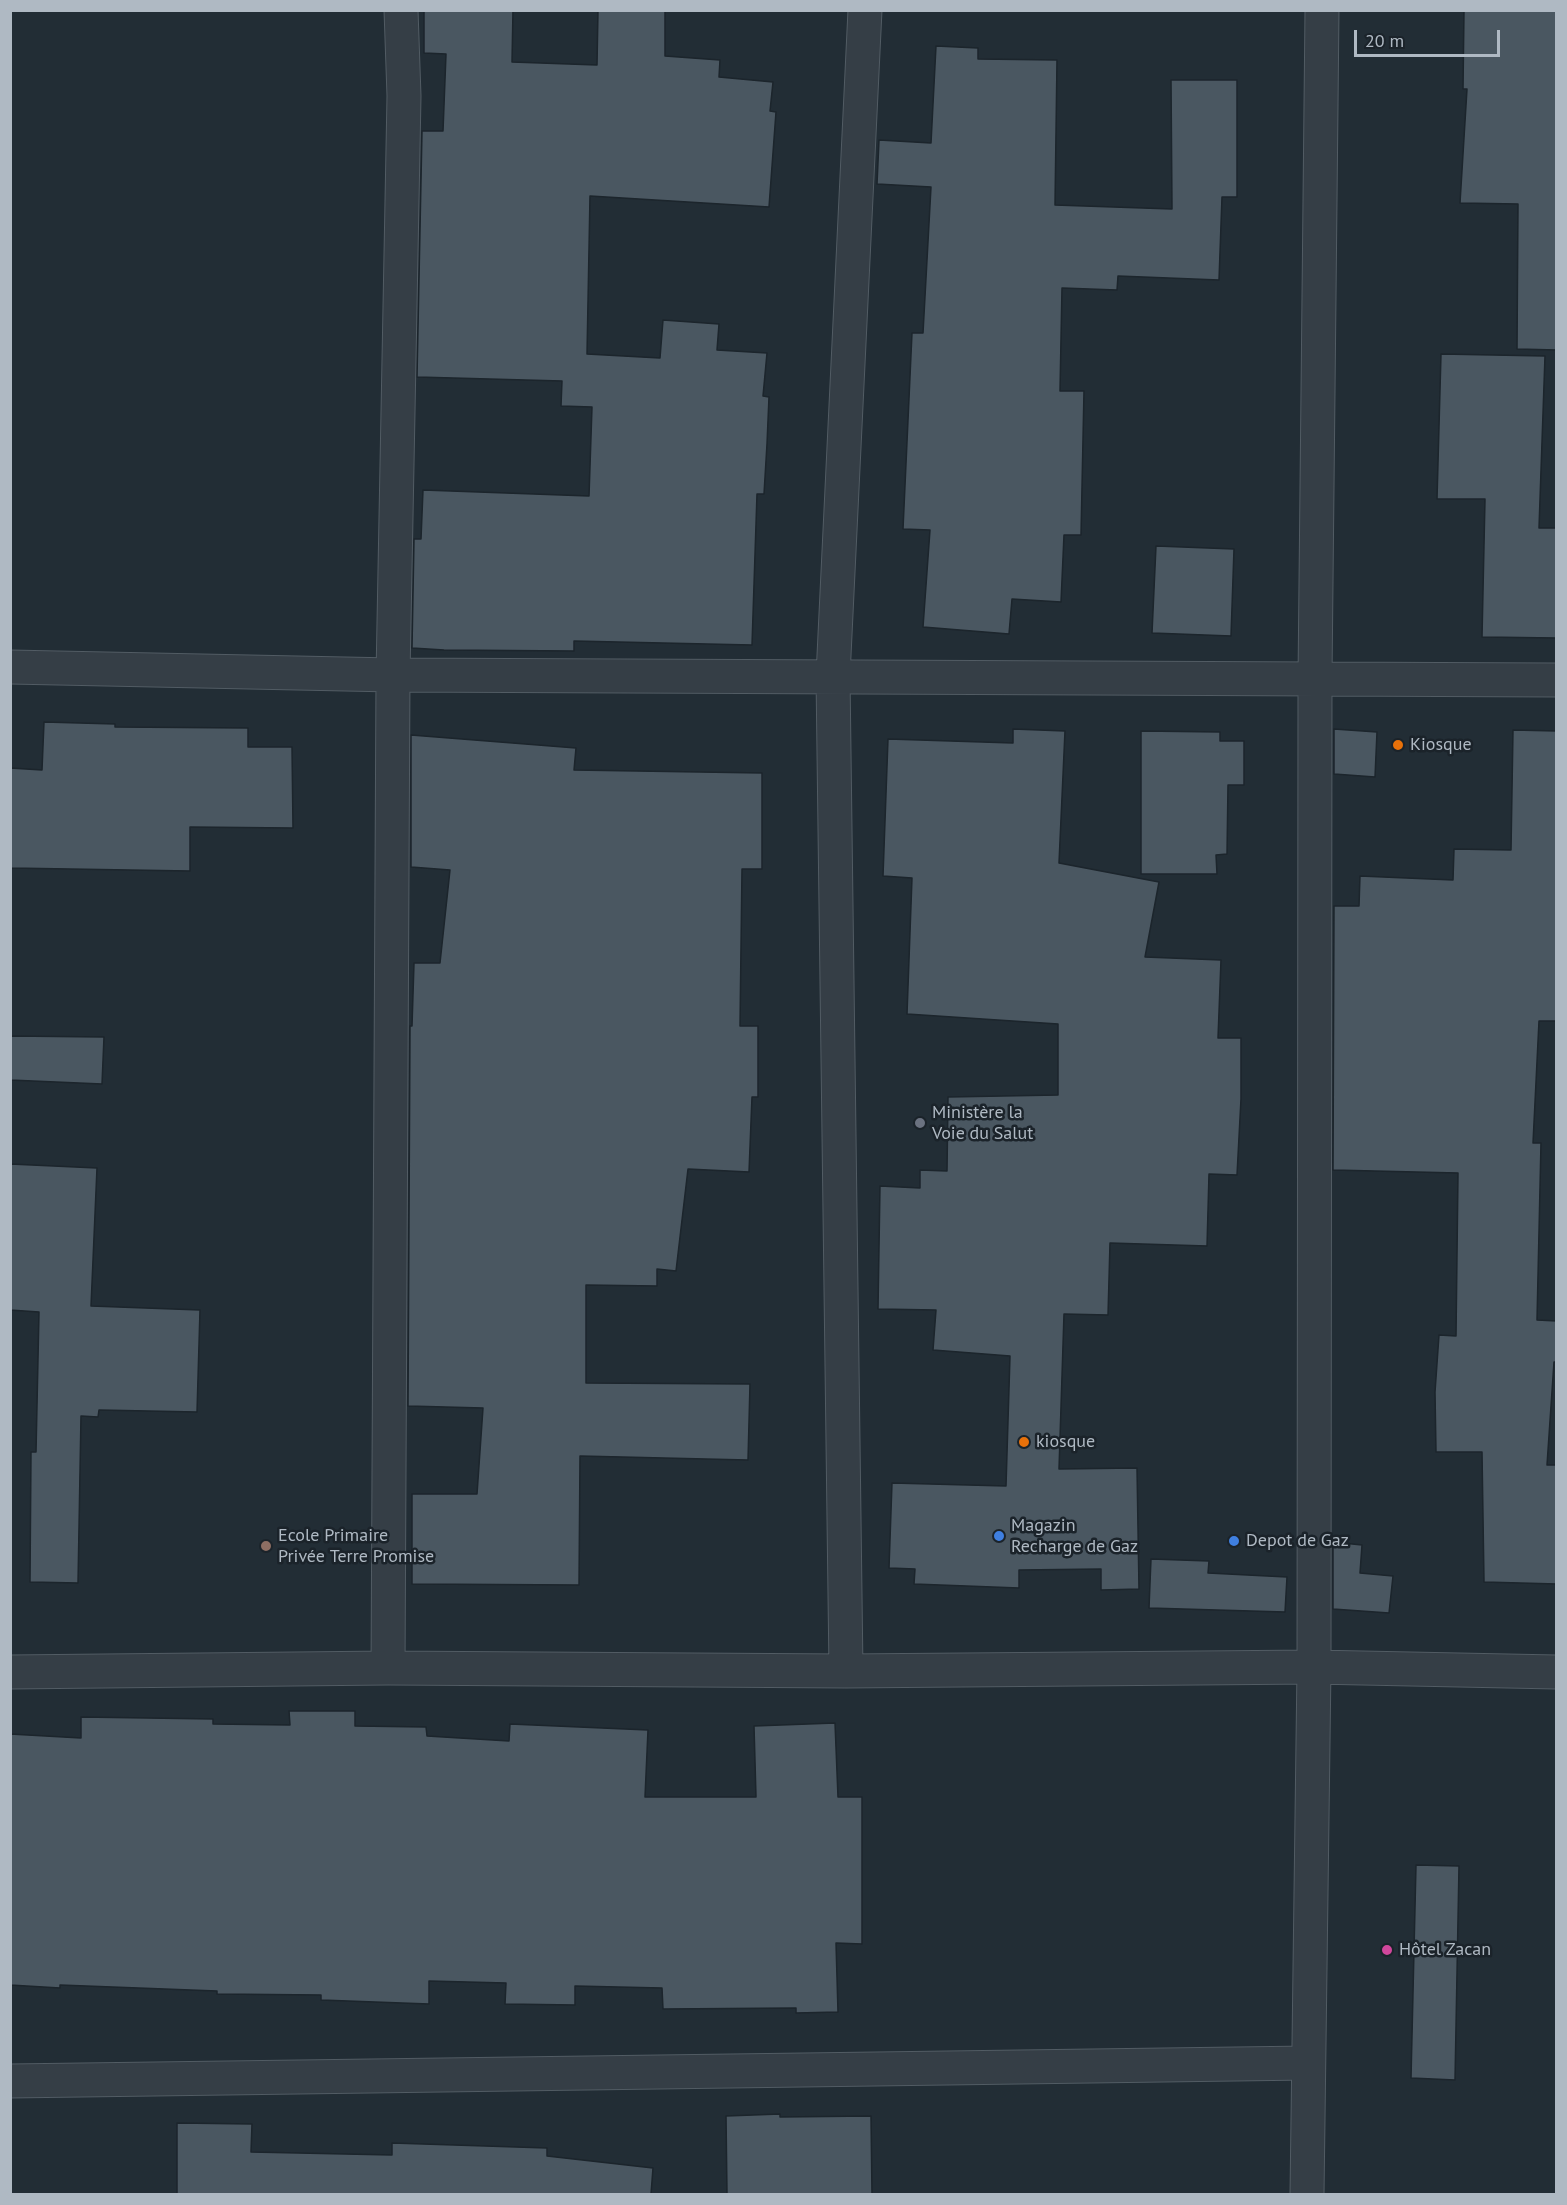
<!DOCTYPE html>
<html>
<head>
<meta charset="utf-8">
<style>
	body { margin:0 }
	#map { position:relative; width:1567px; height:2205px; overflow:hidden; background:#222d35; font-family:"PT Sans",sans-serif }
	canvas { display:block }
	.frame { position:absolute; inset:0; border:12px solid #afb9c3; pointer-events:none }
	.scale { position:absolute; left:1354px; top:30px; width:146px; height:27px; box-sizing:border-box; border:3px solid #afb9c3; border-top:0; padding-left:8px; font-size:18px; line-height:21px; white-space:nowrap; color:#afb9c3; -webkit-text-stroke:4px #1b232a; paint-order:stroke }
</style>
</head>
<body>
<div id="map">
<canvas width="1567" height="2205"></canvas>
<div class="frame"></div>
<div class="scale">20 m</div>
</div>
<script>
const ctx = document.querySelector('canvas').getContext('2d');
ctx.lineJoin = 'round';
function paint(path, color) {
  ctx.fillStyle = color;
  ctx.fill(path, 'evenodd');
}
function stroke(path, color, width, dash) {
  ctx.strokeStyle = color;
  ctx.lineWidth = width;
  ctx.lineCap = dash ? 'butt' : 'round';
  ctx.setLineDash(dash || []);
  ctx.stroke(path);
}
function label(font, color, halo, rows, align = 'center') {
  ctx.font = font + ' "PT Sans",sans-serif';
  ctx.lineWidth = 5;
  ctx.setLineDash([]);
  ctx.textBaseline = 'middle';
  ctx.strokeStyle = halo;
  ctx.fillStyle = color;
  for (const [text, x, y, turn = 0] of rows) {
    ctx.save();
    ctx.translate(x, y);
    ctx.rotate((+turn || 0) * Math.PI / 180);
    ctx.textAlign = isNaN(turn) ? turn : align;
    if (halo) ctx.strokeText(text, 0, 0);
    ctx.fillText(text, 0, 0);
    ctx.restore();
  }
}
const building = new Path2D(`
	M 424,10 L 513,10 L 512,62 L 597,65 L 598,10 L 665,10 L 665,56 L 720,60 L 719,77 L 773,82 L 770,111 L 776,112 L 769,207 L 590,196 L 587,354 L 660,358 L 663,320 L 719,324 L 717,350 L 767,353 L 763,396 L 769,397 L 767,444 L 764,494 L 757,494 L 752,645 L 574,641 L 574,651 L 444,650 L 412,648 L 414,539 L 421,539 L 423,490 L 589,496 L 592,407 L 561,406 L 562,381 L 417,377 L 422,131 L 443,131 L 446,54 L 424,53 Z
	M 1464,10 L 1557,10 L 1557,350 L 1517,349 L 1518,204 L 1460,203 L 1467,89 L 1463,89 Z
	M 936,46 L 978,48 L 978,59 L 1057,60 L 1055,205 L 1172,209 L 1171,80 L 1237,80 L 1237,197 L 1222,197 L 1219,280 L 1118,276 L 1117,290 L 1062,288 L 1060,391 L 1084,391 L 1081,535 L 1064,535 L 1061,602 L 1012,599 L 1009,634 L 923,627 L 930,530 L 903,529 L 912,333 L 923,333 L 931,187 L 877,184 L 879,140 L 931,143 Z
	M 1441,354 L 1545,356 L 1539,528 L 1557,528 L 1557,638 L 1482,637 L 1485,499 L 1437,499 Z
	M 1156,546 L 1234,549 L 1231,636 L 1152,633 Z
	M 44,722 L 115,724 L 115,727 L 248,728 L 248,747 L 292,747 L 293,828 L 190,827 L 190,871 L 10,868 L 10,768 L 42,770 Z
	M 1013,729 L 1065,731 L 1059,863 L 1159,882 L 1145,957 L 1221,960 L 1218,1038 L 1241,1038 L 1241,1099 L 1237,1175 L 1209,1174 L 1207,1246 L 1110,1243 L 1108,1315 L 1064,1314 L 1059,1469 L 1137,1468 L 1139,1589 L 1101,1590 L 1101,1569 L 1019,1570 L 1019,1588 L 914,1584 L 915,1569 L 889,1568 L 892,1483 L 1006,1486 L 1010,1356 L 933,1350 L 936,1310 L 878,1309 L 880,1186 L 920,1188 L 920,1170 L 947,1171 L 948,1097 L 1058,1095 L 1058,1024 L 907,1014 L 912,878 L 883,876 L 888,739 L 1013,743 Z
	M 1334,729 L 1377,732 L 1375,777 L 1334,774 Z
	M 1513,730 L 1557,731 L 1557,1021 L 1539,1021 L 1533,1143 L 1541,1143 L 1537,1320 L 1557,1321 L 1557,1362 L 1554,1362 L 1547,1465 L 1557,1465 L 1557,1584 L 1484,1582 L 1482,1452 L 1436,1452 L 1435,1392 L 1439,1335 L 1456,1336 L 1458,1173 L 1333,1170 L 1334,906 L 1359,906 L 1360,876 L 1453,880 L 1454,849 L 1511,850 Z
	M 1141,731 L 1220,732 L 1220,741 L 1244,741 L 1244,785 L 1228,785 L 1227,854 L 1216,855 L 1217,874 L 1141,874 Z
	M 411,735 L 576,748 L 574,770 L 762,773 L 762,869 L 742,869 L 740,1026 L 758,1026 L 758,1097 L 752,1097 L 749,1172 L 688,1169 L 676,1271 L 657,1269 L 657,1286 L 586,1285 L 586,1383 L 750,1384 L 748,1460 L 580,1456 L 579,1585 L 412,1584 L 412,1494 L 477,1494 L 483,1408 L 408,1406 L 410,1026 L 412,1026 L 414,963 L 440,963 L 450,870 L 411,867 Z
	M 10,1036 L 104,1037 L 102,1084 L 10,1080 Z
	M 10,1164 L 97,1168 L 91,1306 L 200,1310 L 197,1412 L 99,1410 L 98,1417 L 81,1416 L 78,1583 L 30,1582 L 31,1452 L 36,1452 L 39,1312 L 10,1310 Z
	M 1333,1542 L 1362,1545 L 1360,1573 L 1393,1576 L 1389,1613 L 1333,1609 Z
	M 1151,1559 L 1209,1561 L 1208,1573 L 1287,1577 L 1285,1612 L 1149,1608 Z
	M 289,1711 L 355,1711 L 355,1726 L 426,1727 L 427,1736 L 509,1741 L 510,1724 L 648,1730 L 645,1797 L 756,1797 L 754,1726 L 835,1723 L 838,1797 L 862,1797 L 862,1944 L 836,1943 L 838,2012 L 796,2013 L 796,2008 L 663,2009 L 662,1988 L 575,1986 L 575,2005 L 505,2004 L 506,1983 L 429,1981 L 429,2004 L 321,2000 L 321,1995 L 217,1994 L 217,1991 L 60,1985 L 60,1988 L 10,1985 L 10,1734 L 81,1738 L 81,1717 L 213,1719 L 213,1724 L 290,1725 Z
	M 1416,1865 L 1459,1866 L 1455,2080 L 1411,2078 Z
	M 780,2114 L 780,2117 L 871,2116 L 872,2194 L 727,2194 L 726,2116 Z
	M 177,2123 L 252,2124 L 251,2152 L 392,2155 L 392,2143 L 547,2148 L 547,2156 L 653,2168 L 651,2194 L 177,2194 Z`);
const street = new Path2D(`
	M 10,667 L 393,675 L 1556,680
	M 388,1668 L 393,675 L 404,96 L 401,10
	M 846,1671 L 833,676 L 865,10
	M 10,1672 L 388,1668 L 846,1671 L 1314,1667 L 1556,1672
	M 10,2081 L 1308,2063
	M 1307,2194 L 1314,1667 L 1315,678 L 1322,10`);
const markers = [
	[1398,745,6,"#e8710a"],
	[920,1123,6,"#6b7280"],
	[1024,1442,6,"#e8710a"],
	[999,1536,6,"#3f7fe0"],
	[1234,1541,6,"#3f7fe0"],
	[266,1546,6,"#8d6e63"],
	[1387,1950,6,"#d1479c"]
];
const poiNames = [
	["Kiosque",1410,745],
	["Ministère la",932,1113],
	["Voie du Salut",932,1134],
	["kiosque",1036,1442],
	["Magazin",1011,1526],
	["Recharge de Gaz",1011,1547],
	["Ecole Primaire",278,1536],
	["Privée Terre Promise",278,1557],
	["Depot de Gaz",1246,1541],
	["Hôtel Zacan",1399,1950]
];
paint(building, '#4a5761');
stroke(building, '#1c252c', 1.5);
stroke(street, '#525c64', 35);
stroke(street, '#353e46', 33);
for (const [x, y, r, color] of markers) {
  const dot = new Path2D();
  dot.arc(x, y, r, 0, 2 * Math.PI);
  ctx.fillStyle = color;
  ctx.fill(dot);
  stroke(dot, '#1b232a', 2);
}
label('18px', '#afb9c3', '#1b232a', poiNames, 'left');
</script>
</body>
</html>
